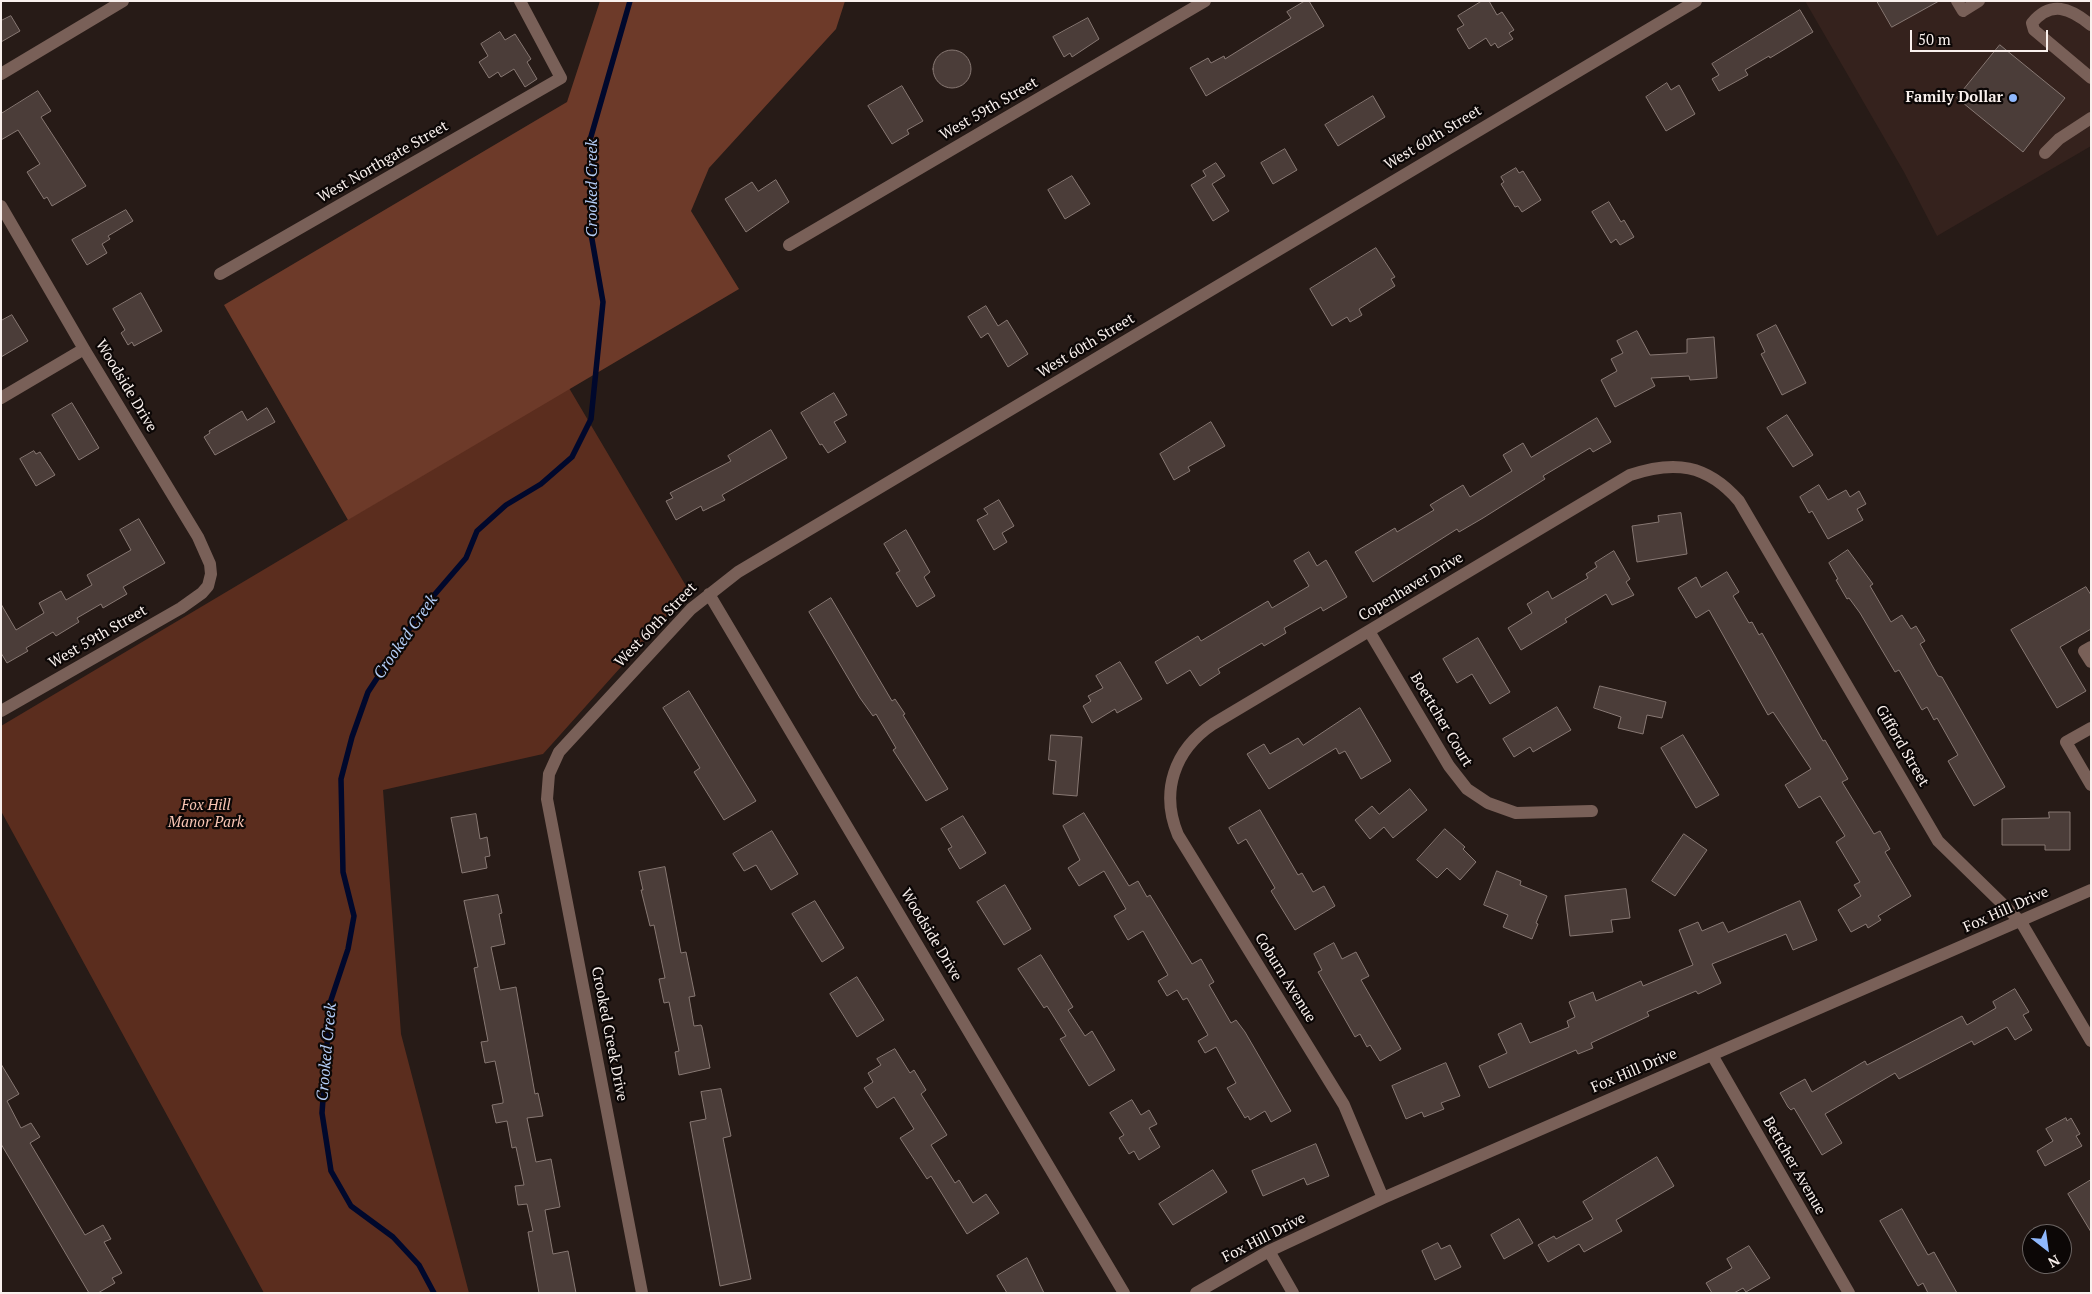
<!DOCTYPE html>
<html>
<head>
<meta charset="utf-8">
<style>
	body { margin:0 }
	#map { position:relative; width:2092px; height:1294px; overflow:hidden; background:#271b17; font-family:"PT Serif",serif }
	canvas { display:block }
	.frame { position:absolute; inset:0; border:2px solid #f9f0ed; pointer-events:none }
	.north { position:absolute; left:2022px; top:1224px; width:50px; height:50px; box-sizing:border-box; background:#0c0706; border:1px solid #6b6462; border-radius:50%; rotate:150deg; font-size:14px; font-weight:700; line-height:20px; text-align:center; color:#f9f0ed }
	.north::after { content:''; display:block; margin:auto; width:18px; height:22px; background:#8fb8fd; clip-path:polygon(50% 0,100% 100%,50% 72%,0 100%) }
	.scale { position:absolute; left:1910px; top:30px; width:138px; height:22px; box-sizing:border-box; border:2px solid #f9f0ed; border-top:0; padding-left:6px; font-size:15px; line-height:18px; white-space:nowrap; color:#f9f0ed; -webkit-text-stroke:4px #0c0706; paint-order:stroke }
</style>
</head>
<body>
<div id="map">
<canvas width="2092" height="1294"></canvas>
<div class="frame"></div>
<div class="north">N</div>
<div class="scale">50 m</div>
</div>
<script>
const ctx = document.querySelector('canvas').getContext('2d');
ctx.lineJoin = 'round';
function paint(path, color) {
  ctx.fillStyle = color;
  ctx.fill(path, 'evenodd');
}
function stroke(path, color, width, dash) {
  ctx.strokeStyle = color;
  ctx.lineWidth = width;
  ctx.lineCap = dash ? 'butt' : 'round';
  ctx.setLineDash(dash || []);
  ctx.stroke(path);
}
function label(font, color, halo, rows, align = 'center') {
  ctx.font = font + ' "PT Serif",serif';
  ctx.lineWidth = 4.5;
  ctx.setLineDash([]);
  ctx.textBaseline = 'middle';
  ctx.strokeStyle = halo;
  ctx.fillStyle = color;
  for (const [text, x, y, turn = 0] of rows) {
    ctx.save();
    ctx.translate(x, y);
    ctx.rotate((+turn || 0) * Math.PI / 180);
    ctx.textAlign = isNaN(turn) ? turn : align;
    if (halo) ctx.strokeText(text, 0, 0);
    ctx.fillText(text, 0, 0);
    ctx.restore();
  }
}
const built = new Path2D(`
	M 1805,1 L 2091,1 L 2091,146 L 1937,236 L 1904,172 Z`);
const green = new Path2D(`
	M 569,388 L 689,591 L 543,754 L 383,790 L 401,1034 L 469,1293 L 264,1293 L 1,811 L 1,726 Z`);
const forest = new Path2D(`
	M 600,1 L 845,1 L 836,29 L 709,168 L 691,211 L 739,289 L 348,520 L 224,305 L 567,102 Z`);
const stream = new Path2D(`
	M 434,1293 L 419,1265 L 393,1237 L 351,1206 L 331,1171 L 322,1113 L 330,1003 L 348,949 L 354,916 L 343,872 L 341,779 L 352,737 L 368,692 L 423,608 L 466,558 L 477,531 L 506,505 L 541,484 L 572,457 L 591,419 L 603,302 L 590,228 L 594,181 L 590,140 L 630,1`);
const building = new Path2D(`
	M 1305,1 L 1309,1 L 1324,26 L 1206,96 L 1190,68 L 1208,58 L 1211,63 L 1224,56 L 1225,59 L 1291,18 L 1287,12 Z
	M 1482,1 L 1489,1 L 1497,15 L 1502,12 L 1514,30 L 1509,33 L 1513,39 L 1498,48 L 1495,43 L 1491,46 L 1486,38 L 1469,49 L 1457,29 L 1464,25 L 1458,16 Z
	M 1877,1 L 1939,1 L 1892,27 Z
	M 1800,10 L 1813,32 L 1770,58 L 1769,56 L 1745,70 L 1748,75 L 1719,91 L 1712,79 L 1719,75 L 1712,64 Z
	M 11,16 L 20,31 L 1,42 L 1,21 Z
	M 1088,18 L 1099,39 L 1072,57 L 1070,53 L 1064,57 L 1053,37 Z
	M 500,32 L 505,40 L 515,34 L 531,59 L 527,62 L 537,79 L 525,87 L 514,69 L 501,77 L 498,72 L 489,78 L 479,62 L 488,56 L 481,44 Z
	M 2000,45 L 2065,98 L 2023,152 L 1957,98 Z
	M933 69a19 19 0 1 1 38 0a19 19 0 1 1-38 0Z
	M 1667,83 L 1671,90 L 1679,85 L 1695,114 L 1666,131 L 1646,97 Z
	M 902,86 L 923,121 L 907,130 L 909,134 L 892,144 L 868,106 Z
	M 38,91 L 51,111 L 41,117 L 86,186 L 52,206 L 47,197 L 44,199 L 27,172 L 40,164 L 18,130 L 1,140 L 1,114 Z
	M 1373,96 L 1385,117 L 1338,146 L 1325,125 Z
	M 1285,149 L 1297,170 L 1273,184 L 1261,163 Z
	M 1216,163 L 1225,176 L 1212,184 L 1229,211 L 1213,221 L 1191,185 L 1206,176 L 1203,171 Z
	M 1516,168 L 1519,173 L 1523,171 L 1541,200 L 1522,212 L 1518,206 L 1515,207 L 1501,184 L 1504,182 L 1501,177 Z
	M 1072,176 L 1090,204 L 1065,219 L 1048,190 Z
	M 776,180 L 789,202 L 746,232 L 725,199 L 752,182 L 758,191 Z
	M 1609,202 L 1621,222 L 1624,220 L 1634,237 L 1620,245 L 1616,239 L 1611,243 L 1592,212 Z
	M 126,210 L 133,221 L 108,236 L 110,239 L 102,244 L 107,253 L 87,265 L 72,240 Z
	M 1376,248 L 1395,277 L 1391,279 L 1395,286 L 1359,309 L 1362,315 L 1350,322 L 1347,317 L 1332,326 L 1310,289 Z
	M 141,293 L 162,331 L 134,346 L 132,342 L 128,345 L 121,333 L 125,330 L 113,309 Z
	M 986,306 L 998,326 L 1007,320 L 1028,354 L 1008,367 L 988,333 L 981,338 L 968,317 Z
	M 12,315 L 28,341 L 1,357 L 1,321 Z
	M 1776,325 L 1806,383 L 1782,395 L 1761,354 L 1765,352 L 1757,335 Z
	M 1637,331 L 1650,355 L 1687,353 L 1687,339 L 1714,337 L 1717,378 L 1690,380 L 1689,376 L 1651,378 L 1655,386 L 1615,407 L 1601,380 L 1617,371 L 1611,359 L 1623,353 L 1617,341 Z
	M 834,393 L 847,415 L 834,422 L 846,442 L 828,453 L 822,444 L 820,445 L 801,413 Z
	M 72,403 L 99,448 L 79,460 L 52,415 Z
	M 267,408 L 275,422 L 215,455 L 204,437 L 210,433 L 209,431 L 242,411 L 247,420 Z
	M 1787,415 L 1813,455 L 1793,467 L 1767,428 Z
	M 1597,418 L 1611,442 L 1593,452 L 1590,448 L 1543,476 L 1545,479 L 1483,518 L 1459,532 L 1457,529 L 1373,582 L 1355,552 L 1395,528 L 1397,532 L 1434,510 L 1430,505 L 1463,485 L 1470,497 L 1512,471 L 1503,455 L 1523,443 L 1531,457 Z
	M 1211,422 L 1225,446 L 1188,467 L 1190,471 L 1174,480 L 1160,454 Z
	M 771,430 L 787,458 L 722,495 L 725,500 L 703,511 L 701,506 L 676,520 L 666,501 L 673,498 L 670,493 L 731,461 L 728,456 Z
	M 34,451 L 36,454 L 40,452 L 55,475 L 36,486 L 20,459 Z
	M 1819,485 L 1828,500 L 1846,490 L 1850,497 L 1859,491 L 1866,504 L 1857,509 L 1863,520 L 1828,539 L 1812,511 L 1809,513 L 1800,497 Z
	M 999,500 L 1014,526 L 1002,533 L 1007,542 L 994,550 L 977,520 L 988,514 L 984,509 Z
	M 1681,513 L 1687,554 L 1637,562 L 1632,526 L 1659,522 L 1658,516 Z
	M 139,519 L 165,563 L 123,587 L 127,594 L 103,608 L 101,604 L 77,618 L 79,622 L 56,636 L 53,632 L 26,648 L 28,651 L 7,663 L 1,653 L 1,604 L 16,630 L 44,613 L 39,603 L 61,591 L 66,600 L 92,585 L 87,575 L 131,550 L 120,530 Z
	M 906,530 L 930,572 L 924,577 L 935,596 L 917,607 L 896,573 L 900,571 L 884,544 Z
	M 1848,550 L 1873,584 L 1870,586 L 1891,622 L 1902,615 L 1911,629 L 1916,626 L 1925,641 L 1920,644 L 1938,676 L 1942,677 L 2005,787 L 1974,806 L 1948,761 L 1958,755 L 1937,718 L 1934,720 L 1927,707 L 1922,710 L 1899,670 L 1895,672 L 1860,613 L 1849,598 L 1847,599 L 1836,580 L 1838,579 L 1829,563 Z
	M 1614,551 L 1630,579 L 1626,582 L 1634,595 L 1612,605 L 1606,594 L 1565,619 L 1567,622 L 1521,650 L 1508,628 L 1532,613 L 1527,604 L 1548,591 L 1552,599 L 1588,578 L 1586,574 L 1597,567 L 1595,563 Z
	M 1309,552 L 1317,566 L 1326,560 L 1347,597 L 1323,611 L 1321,607 L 1284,628 L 1286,633 L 1264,646 L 1262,643 L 1218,669 L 1220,673 L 1200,686 L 1190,670 L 1167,684 L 1155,662 L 1198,636 L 1201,641 L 1268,601 L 1272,608 L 1309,586 L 1294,561 Z
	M 1727,572 L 1739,592 L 1733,596 L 1749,623 L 1752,622 L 1759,635 L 1762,633 L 1823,741 L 1825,740 L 1848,779 L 1842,782 L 1874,834 L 1880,831 L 1890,849 L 1885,852 L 1911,896 L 1878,916 L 1881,920 L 1868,928 L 1866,924 L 1851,932 L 1838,910 L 1861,896 L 1854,885 L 1860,882 L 1836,842 L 1845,836 L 1820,796 L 1799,808 L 1785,785 L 1811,769 L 1773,712 L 1768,715 L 1709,610 L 1696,618 L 1678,588 L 1696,577 L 1701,587 Z
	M 2086,587 L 2091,595 L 2091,629 L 2060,647 L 2086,691 L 2057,708 L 2011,630 Z
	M 831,598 L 892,701 L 895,699 L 905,714 L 903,715 L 948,789 L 926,801 L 893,750 L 896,748 L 876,714 L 873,716 L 860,698 L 809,612 Z
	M 1478,638 L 1510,692 L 1490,704 L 1472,674 L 1457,683 L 1443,659 Z
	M 1120,662 L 1142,699 L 1117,713 L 1115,709 L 1092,723 L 1083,706 L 1091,701 L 1088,696 L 1103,688 L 1096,676 Z
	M 1600,686 L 1666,702 L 1662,718 L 1647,715 L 1643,734 L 1618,728 L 1621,717 L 1594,708 Z
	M 689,691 L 756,801 L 724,820 L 694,772 L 700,768 L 663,708 Z
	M 1557,707 L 1571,730 L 1533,752 L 1530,747 L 1514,757 L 1503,739 Z
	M 1360,708 L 1391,761 L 1361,779 L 1345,751 L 1339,754 L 1336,748 L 1269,789 L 1247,754 L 1264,744 L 1270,754 L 1298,738 L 1303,745 Z
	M 1051,735 L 1082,737 L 1077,796 L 1053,794 L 1056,761 L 1049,760 Z
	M 1683,735 L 1719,795 L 1696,808 L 1661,748 Z
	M 1410,789 L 1427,810 L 1393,838 L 1384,827 L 1370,839 L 1355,820 L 1372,806 L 1379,814 Z
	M 1260,810 L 1298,875 L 1302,873 L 1313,892 L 1324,886 L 1335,906 L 1295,930 L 1271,891 L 1275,888 L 1246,839 L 1238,844 L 1229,828 Z
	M 2049,812 L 2070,812 L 2070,850 L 2045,850 L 2045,845 L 2002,845 L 2002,819 L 2049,818 Z
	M 1084,813 L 1129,886 L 1138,881 L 1147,897 L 1150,895 L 1192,964 L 1201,959 L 1214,982 L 1209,985 L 1231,1023 L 1236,1020 L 1245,1032 L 1291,1111 L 1271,1122 L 1265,1111 L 1250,1120 L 1248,1116 L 1245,1118 L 1227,1088 L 1236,1083 L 1216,1047 L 1205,1053 L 1198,1041 L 1208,1035 L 1187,998 L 1183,1000 L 1177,990 L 1167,996 L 1158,981 L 1168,975 L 1143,931 L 1128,940 L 1114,916 L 1126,909 L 1104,871 L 1079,886 L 1068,868 L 1080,860 L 1063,826 Z
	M 476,814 L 480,839 L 487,837 L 490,856 L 485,857 L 487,868 L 462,873 L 451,818 Z
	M 963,816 L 986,853 L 960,869 L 948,849 L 952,847 L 941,829 Z
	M 1445,829 L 1465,847 L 1463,849 L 1476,862 L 1460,880 L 1447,868 L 1437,878 L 1417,860 Z
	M 772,831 L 798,874 L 771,890 L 756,865 L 744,871 L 733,854 Z
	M 1684,834 L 1707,850 L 1675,896 L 1652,881 Z
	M 665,867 L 681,953 L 686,952 L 695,996 L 689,997 L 694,1026 L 701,1025 L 702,1027 L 710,1068 L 679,1075 L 675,1052 L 679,1051 L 669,1002 L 664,1003 L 659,979 L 665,978 L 654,925 L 650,926 L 641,890 L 643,890 L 639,872 Z
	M 1497,871 L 1521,881 L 1520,885 L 1547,896 L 1536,923 L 1538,924 L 1532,939 L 1503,927 L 1508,915 L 1484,905 Z
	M 1005,885 L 1031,929 L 1004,945 L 977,902 Z
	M 1626,889 L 1630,918 L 1611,920 L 1613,932 L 1570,936 L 1565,896 Z
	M 498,895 L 502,913 L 499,914 L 505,944 L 491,947 L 500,990 L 516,987 L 535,1094 L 538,1093 L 543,1116 L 527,1118 L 536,1162 L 551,1159 L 560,1207 L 545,1210 L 553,1254 L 568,1251 L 576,1293 L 539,1293 L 528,1232 L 533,1231 L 527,1204 L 518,1205 L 515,1186 L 524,1185 L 516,1147 L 512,1148 L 507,1121 L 496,1123 L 492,1105 L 503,1103 L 503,1100 L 495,1061 L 485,1063 L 481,1042 L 488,1041 L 474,968 L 478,967 L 464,901 Z
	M 815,901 L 844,948 L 822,962 L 792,914 Z
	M 1800,901 L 1817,940 L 1793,950 L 1786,934 L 1712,964 L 1721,983 L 1698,994 L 1696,991 L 1647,1012 L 1649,1016 L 1591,1043 L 1593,1048 L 1578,1054 L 1576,1050 L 1489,1088 L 1479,1066 L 1507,1053 L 1498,1034 L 1521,1023 L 1530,1043 L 1569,1027 L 1567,1021 L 1575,1017 L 1569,1002 L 1593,992 L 1596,1001 L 1641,981 L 1643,986 L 1693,965 L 1679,930 L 1698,922 L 1702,931 L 1723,922 L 1728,932 Z
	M 1334,943 L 1342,959 L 1356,952 L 1369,976 L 1361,980 L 1401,1049 L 1380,1061 L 1370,1045 L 1367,1047 L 1360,1034 L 1355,1037 L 1318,972 L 1322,970 L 1314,954 Z
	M 1041,955 L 1073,1007 L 1068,1010 L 1085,1036 L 1092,1031 L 1115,1070 L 1089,1086 L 1060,1039 L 1066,1036 L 1047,1006 L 1044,1008 L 1018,969 Z
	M 857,977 L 884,1020 L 857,1037 L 830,994 Z
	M 2015,989 L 2029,1012 L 2023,1015 L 2032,1030 L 2015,1040 L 2007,1027 L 1974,1045 L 1972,1041 L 1899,1079 L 1895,1073 L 1825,1114 L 1842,1143 L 1822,1155 L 1794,1108 L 1791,1110 L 1788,1107 L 1780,1093 L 1805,1079 L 1812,1092 L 1865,1061 L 1867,1065 L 1962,1016 L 1967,1025 L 1996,1008 L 1993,1002 Z
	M 895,1049 L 910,1073 L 914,1070 L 926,1090 L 921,1094 L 947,1135 L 931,1145 L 955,1183 L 959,1180 L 973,1203 L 986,1194 L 999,1213 L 967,1234 L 931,1176 L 927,1179 L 900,1138 L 914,1129 L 894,1097 L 877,1108 L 864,1088 L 873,1082 L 868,1073 L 881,1065 L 877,1059 Z
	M 1446,1063 L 1460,1096 L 1441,1103 L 1444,1109 L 1424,1117 L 1422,1112 L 1406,1119 L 1392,1086 Z
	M 1,1064 L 19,1094 L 7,1101 L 21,1128 L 31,1123 L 40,1137 L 30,1143 L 85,1235 L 103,1225 L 111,1239 L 104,1242 L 122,1273 L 112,1278 L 115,1283 L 98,1293 L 89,1293 L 1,1144 Z
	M 721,1089 L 731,1136 L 723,1138 L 751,1279 L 720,1286 L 690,1122 L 706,1119 L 701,1092 Z
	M 1132,1100 L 1141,1115 L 1149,1110 L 1157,1124 L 1149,1128 L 1160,1147 L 1139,1160 L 1134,1151 L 1129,1154 L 1119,1138 L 1124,1135 L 1110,1113 Z
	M 2066,1118 L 2067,1121 L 2071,1118 L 2080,1134 L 2076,1136 L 2082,1146 L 2045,1166 L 2037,1151 L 2053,1141 L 2046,1129 Z
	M 1316,1144 L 1329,1176 L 1307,1185 L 1304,1178 L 1263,1196 L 1252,1171 Z
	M 1657,1157 L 1674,1186 L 1616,1220 L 1622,1231 L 1584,1252 L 1579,1244 L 1548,1262 L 1538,1245 L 1554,1236 L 1556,1239 L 1593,1219 L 1583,1202 Z
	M 1213,1170 L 1227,1192 L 1173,1225 L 1159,1204 Z
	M 2091,1180 L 2091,1232 L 2068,1194 Z
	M 1902,1209 L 1928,1255 L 1934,1252 L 1957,1293 L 1928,1293 L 1923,1283 L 1918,1286 L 1880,1221 Z
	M 1519,1219 L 1533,1243 L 1504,1259 L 1491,1235 Z
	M 1438,1243 L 1441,1249 L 1450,1245 L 1461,1267 L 1435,1280 L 1422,1251 Z
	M 1749,1246 L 1770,1278 L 1746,1292 L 1743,1288 L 1734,1293 L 1712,1293 L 1706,1283 L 1732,1268 L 1727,1259 Z
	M 1027,1258 L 1044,1293 L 1007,1293 L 997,1276 Z`);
const minor = new Path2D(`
	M 1957,1 L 1963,11 L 1979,1
	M 2091,25 C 2070,8 2051,0 2032,23 L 2034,30 L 2091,78
	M 1,74 L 123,1
	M 2045,153 L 2059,139 L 2091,118
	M 1,206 L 84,349 L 198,537 L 210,564 L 211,574 L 208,586 L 202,593 L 181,608 L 1,711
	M 789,245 L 1205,1
	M 220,274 L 561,78 L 520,1
	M 1,398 L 84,349
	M 709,594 L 1124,1293
	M 1369,631 L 1449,766 L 1467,789 L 1488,803 L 1516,813 L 1592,811
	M 2091,647 L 2084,651 L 2091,662
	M 2091,728 L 2066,742 L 2091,785
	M 1712,1055 L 1849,1293
	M 1383,1198 L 1344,1105 L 1178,835 C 1160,792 1174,750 1213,724 L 1630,475 C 1674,460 1707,464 1739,501 L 1938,841 L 2021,922 L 2091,1041
	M 1269,1251 L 1293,1293
	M 642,1293 L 547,799 L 549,774 L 559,752 L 691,609 L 738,572 L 1696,1
	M 1196,1293 L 1269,1251 L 1383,1198 L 2091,890`);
const markers = [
	[2013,98,5,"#8fb8fd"]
];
const poiNames = [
	["Family Dollar",2003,98]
];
const streetNames = [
	["West 59th Street",989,109,-30],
	["West 60th Street",1433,138,-31],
	["West Northgate Street",383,162,-30],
	["West 60th Street",1086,346,-31],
	["Woodside Drive",126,386,59],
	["Copenhaver Drive",1411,587,-31],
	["West 60th Street",656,625,-46],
	["West 59th Street",98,637,-30],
	["Boettcher Court",1441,720,59],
	["Gifford Street",1902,746,60],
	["Fox Hill Drive",2006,910,-24],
	["Woodside Drive",931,935,59],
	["Coburn Avenue",1285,978,58],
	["Crooked Creek Drive",609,1034,79],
	["Fox Hill Drive",1634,1071,-23],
	["Bettcher Avenue",1794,1166,60],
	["Fox Hill Drive",1264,1238,-27]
];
const parkNames = [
	["Fox Hill",206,806],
	["Manor Park",206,823]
];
const waterNames = [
	["Crooked Creek",592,188,-90],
	["Crooked Creek",406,637,-55],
	["Crooked Creek",327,1052,-85]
];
paint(built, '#35221d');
paint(green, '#5b2d1e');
paint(forest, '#6d3a29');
stroke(stream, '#00082c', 5.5);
paint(building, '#4b3d39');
stroke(building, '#877873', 1);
stroke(minor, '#796058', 12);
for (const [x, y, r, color] of markers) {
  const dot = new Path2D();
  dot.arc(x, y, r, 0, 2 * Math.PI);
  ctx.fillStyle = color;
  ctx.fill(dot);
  stroke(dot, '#0c0706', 2);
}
label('bold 15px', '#f9f0ed', '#0c0706', poiNames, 'right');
label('15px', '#f9f0ed', '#0c0706', streetNames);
label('italic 15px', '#f8c4b3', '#0c0706', parkNames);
label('italic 16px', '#b3ccf6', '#0c0706', waterNames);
</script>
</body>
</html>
